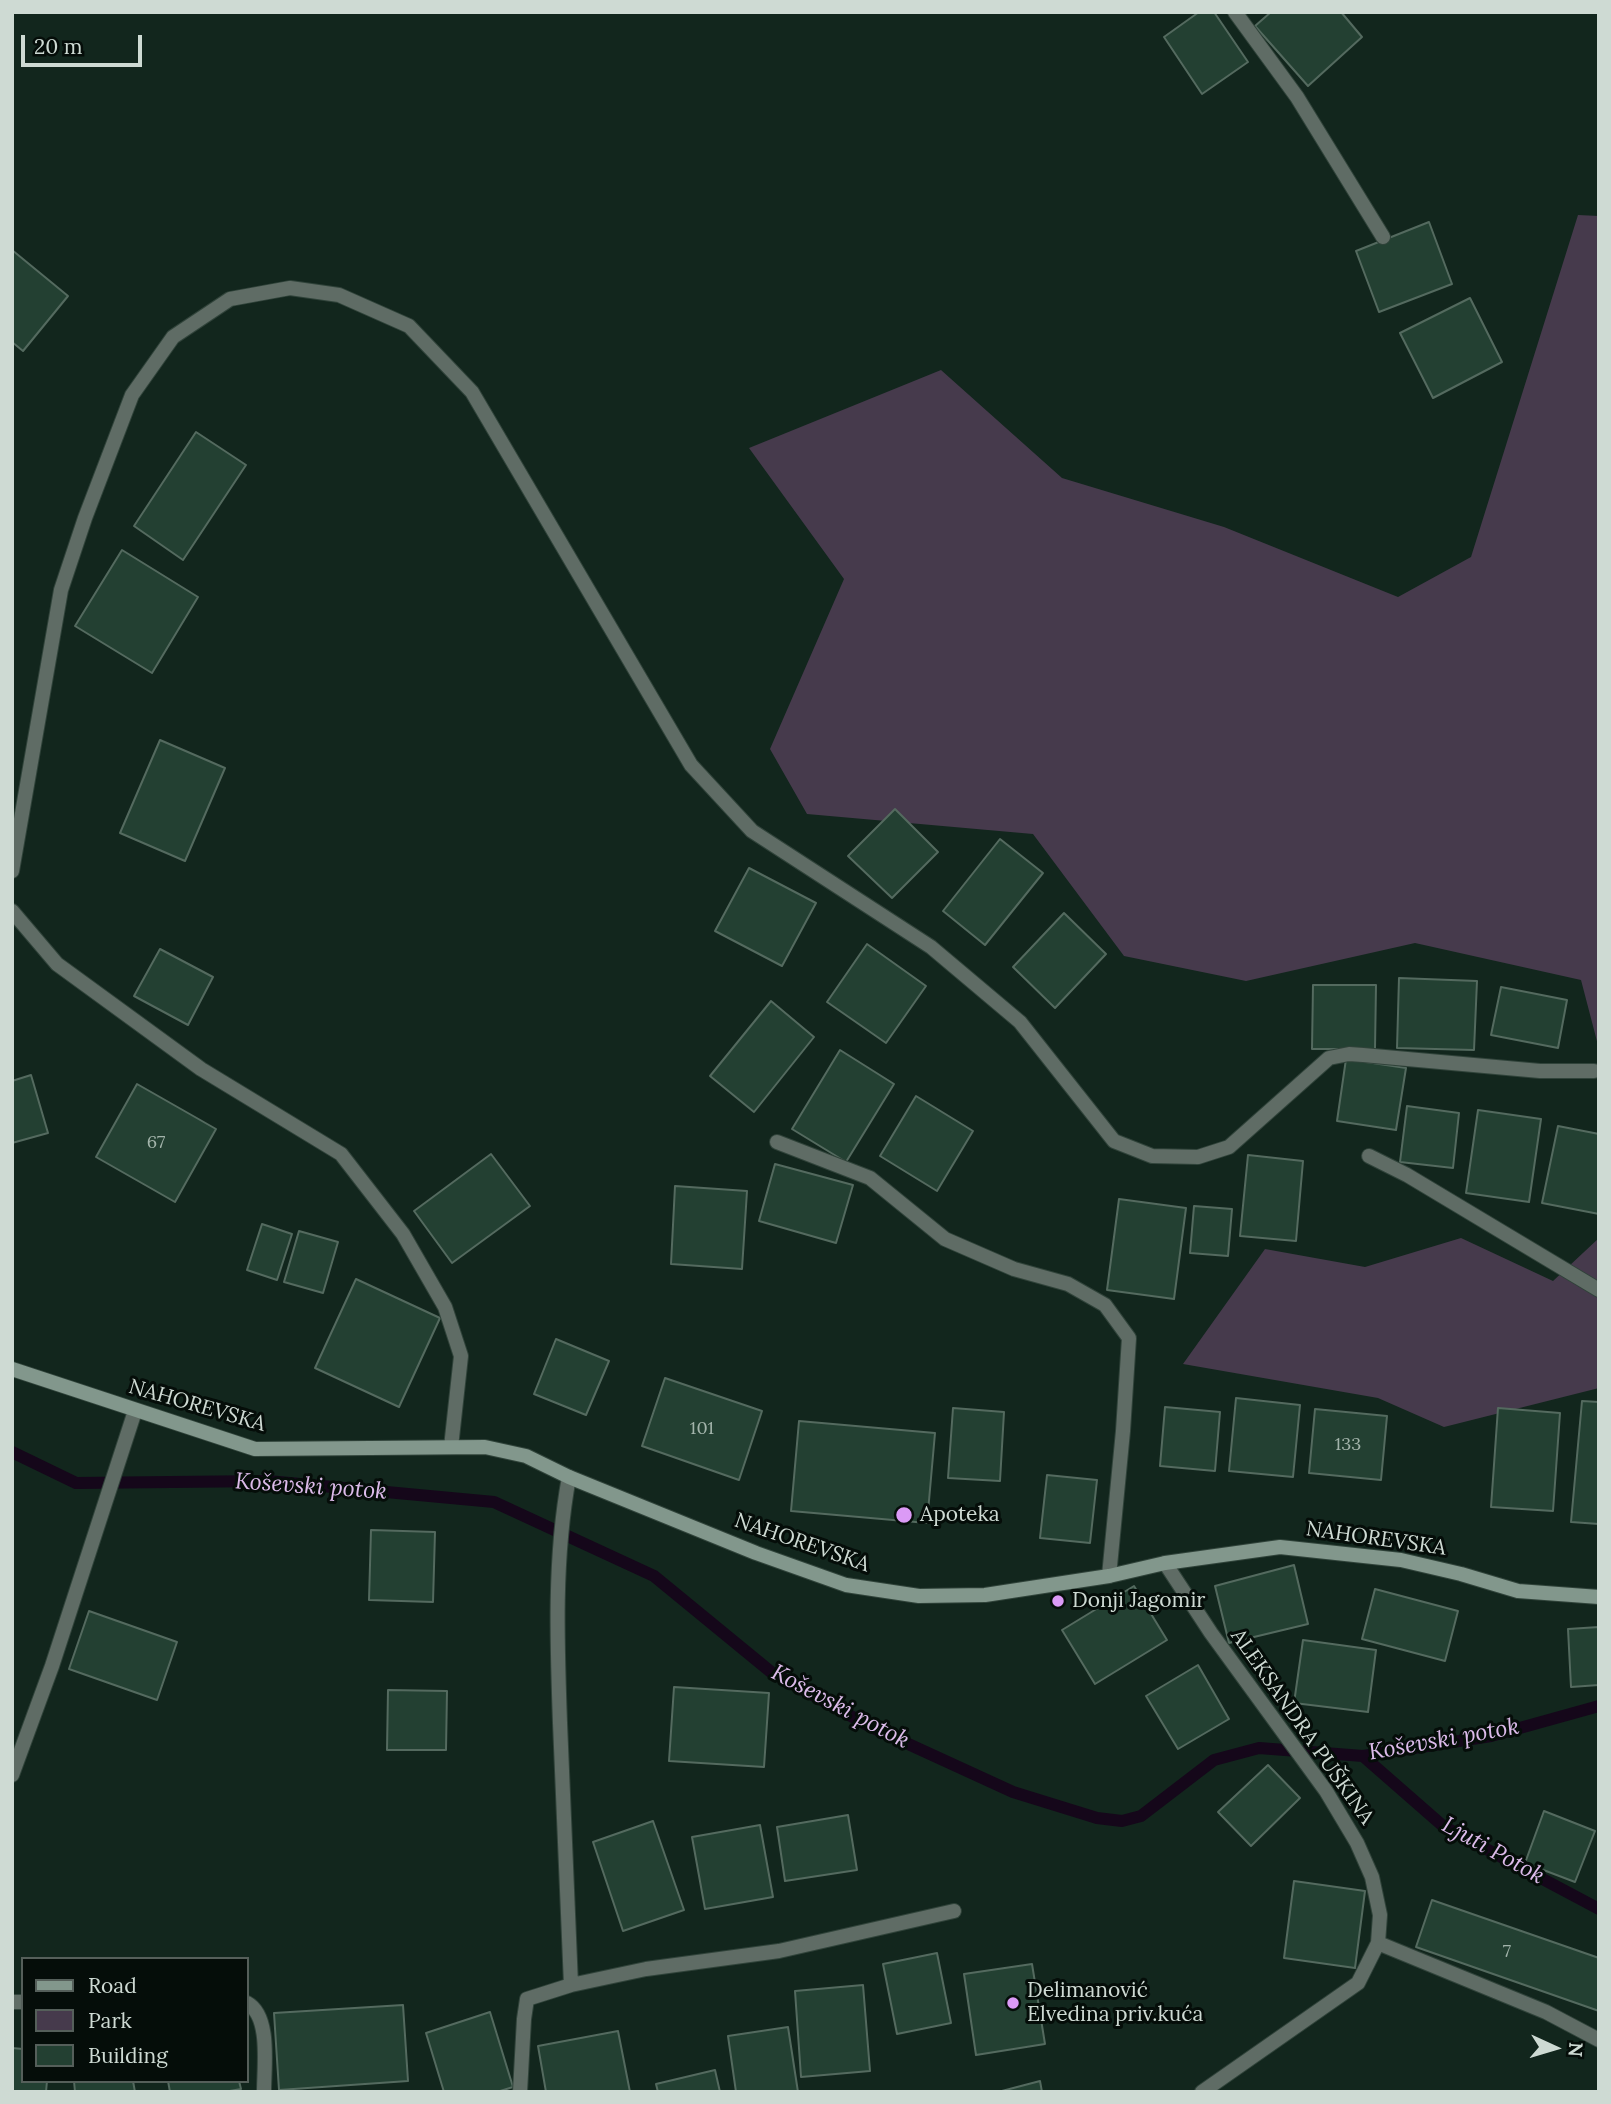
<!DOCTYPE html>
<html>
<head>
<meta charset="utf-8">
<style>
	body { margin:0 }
	#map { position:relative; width:1611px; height:2104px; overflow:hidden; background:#12261d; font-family:Lora,serif }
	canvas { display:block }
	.frame { position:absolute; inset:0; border:14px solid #cedad3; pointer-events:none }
	.legend { position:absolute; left:21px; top:1957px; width:228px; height:126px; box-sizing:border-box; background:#050d09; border:2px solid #555f5a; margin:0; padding:9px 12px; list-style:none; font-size:21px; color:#cedad3 }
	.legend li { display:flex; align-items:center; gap:14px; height:35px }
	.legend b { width:35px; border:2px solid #555f5a }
	.north { position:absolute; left:1520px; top:2013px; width:70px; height:70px; -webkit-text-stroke:5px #050d09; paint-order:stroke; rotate:94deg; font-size:19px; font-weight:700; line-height:28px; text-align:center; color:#cedad3 }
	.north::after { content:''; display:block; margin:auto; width:24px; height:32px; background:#cedad3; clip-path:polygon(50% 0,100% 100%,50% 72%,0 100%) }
	.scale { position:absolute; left:21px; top:35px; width:121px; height:32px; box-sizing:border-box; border:4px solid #cedad3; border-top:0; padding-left:9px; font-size:21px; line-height:24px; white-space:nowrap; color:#cedad3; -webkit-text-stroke:5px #050d09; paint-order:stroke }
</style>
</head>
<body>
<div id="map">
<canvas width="1611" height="2104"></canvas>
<div class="frame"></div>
<ul class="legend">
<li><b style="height:9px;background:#82978c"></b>Road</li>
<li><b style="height:19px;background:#463a4c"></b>Park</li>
<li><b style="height:19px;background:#234032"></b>Building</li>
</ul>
<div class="north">N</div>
<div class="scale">20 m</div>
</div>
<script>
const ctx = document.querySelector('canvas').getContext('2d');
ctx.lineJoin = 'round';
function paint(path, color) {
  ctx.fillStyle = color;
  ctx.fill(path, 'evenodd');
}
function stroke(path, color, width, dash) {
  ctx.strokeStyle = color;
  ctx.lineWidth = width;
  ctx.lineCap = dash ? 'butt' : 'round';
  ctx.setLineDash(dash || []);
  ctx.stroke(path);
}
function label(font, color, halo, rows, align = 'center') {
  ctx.font = font + ' Lora,serif';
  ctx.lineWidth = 6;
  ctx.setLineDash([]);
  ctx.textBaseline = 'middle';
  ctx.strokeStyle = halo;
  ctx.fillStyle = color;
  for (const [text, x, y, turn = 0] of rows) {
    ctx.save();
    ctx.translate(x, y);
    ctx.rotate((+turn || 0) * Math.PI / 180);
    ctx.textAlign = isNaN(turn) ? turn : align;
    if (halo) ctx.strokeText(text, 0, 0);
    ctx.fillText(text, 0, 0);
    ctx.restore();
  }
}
const green = new Path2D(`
	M 1578,215 L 1599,216 L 1599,1049 L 1581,980 L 1415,943 L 1246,981 L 1124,956 L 1033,834 L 807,814 L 770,749 L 844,579 L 749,448 L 941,370 L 1062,478 L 1224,527 L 1398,597 L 1471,557 Z
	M 1461,1238 L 1553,1281 L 1599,1238 L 1599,1388 L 1444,1427 L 1378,1398 L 1183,1364 L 1265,1249 L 1365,1267 Z`);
const stream = new Path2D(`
	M 12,1452 L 76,1483 L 268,1481 L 494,1502 L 654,1576 L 771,1672 L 869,1726 L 1013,1792 L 1097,1818 L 1122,1821 L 1141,1816 L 1214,1760 L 1259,1748 L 1363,1756 L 1491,1736 L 1599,1706
	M 1363,1756 L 1443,1826 L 1599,1909`);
const building = new Path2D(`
	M 1199,12 L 1214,12 L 1248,62 L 1202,94 L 1164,37 Z
	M 1271,12 L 1341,12 L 1362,37 L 1308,86 L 1255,26 Z
	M 1429,222 L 1452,284 L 1379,312 L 1356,251 Z
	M 12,250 L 68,296 L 23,351 L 12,342 Z
	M 1470,298 L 1502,362 L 1433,398 L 1400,333 Z
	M 196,432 L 246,465 L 183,560 L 134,526 Z
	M 122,550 L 198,597 L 152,673 L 75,626 Z
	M 160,740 L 225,768 L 185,861 L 120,833 Z
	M 895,809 L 938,852 L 892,898 L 848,856 Z
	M 1000,839 L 1043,873 L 985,945 L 943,911 Z
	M 749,868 L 816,903 L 782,966 L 715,931 Z
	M 1064,913 L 1106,954 L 1055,1008 L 1013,967 Z
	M 867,944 L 926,986 L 886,1043 L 827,1002 Z
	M 160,949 L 213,977 L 188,1025 L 134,996 Z
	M 1399,978 L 1477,981 L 1474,1050 L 1397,1048 Z
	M 1313,985 L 1376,985 L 1375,1049 L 1312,1049 Z
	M 1501,987 L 1567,1000 L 1558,1048 L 1491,1035 Z
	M 771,1001 L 814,1037 L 754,1112 L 710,1076 Z
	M 840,1050 L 894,1084 L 846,1162 L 792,1129 Z
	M 1346,1059 L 1406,1068 L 1396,1130 L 1337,1121 Z
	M 31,1075 L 48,1133 L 12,1143 L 12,1081 Z
	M 137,1084 L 216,1129 L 175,1202 L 96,1157 Z
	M 916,1096 L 973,1131 L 937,1191 L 880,1156 Z
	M 1407,1106 L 1459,1113 L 1453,1168 L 1400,1162 Z
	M 1478,1110 L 1541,1119 L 1529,1202 L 1466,1193 Z
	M 1558,1126 L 1599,1134 L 1599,1214 L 1542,1203 Z
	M 491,1154 L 530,1206 L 452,1263 L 414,1211 Z
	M 1248,1155 L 1303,1161 L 1296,1241 L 1240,1236 Z
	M 775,1164 L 853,1185 L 836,1243 L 759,1221 Z
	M 675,1186 L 747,1191 L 742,1269 L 671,1264 Z
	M 1119,1199 L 1186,1208 L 1174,1299 L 1107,1290 Z
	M 1194,1206 L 1232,1209 L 1228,1256 L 1190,1253 Z
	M 262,1224 L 292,1234 L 277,1280 L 247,1270 Z
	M 299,1231 L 338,1242 L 323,1293 L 284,1282 Z
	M 356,1279 L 440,1318 L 399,1407 L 315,1368 Z
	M 556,1339 L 609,1361 L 586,1415 L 534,1394 Z
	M 665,1378 L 762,1411 L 739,1480 L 642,1446 Z
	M 1236,1398 L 1300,1405 L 1293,1477 L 1229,1471 Z
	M 1582,1401 L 1599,1402 L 1599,1524 L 1571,1522 Z
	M 1165,1407 L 1220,1412 L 1215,1471 L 1160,1466 Z
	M 953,1408 L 1004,1412 L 1000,1481 L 948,1478 Z
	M 1498,1408 L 1560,1413 L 1553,1511 L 1491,1507 Z
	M 1315,1409 L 1387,1416 L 1381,1480 L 1309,1473 Z
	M 799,1421 L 935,1433 L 927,1523 L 791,1511 Z
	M 1047,1475 L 1097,1480 L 1090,1543 L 1040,1538 Z
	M 371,1530 L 435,1532 L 433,1602 L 369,1600 Z
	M 1294,1565 L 1308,1624 L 1229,1643 L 1215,1586 Z
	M 1134,1586 L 1167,1640 L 1095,1684 L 1062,1630 Z
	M 1375,1589 L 1458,1611 L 1445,1661 L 1362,1639 Z
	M 89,1611 L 177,1642 L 157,1700 L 69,1669 Z
	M 1599,1627 L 1599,1685 L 1571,1687 L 1568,1629 Z
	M 1303,1640 L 1376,1650 L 1368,1712 L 1294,1703 Z
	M 1198,1665 L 1229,1719 L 1178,1749 L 1146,1696 Z
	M 674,1687 L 769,1693 L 764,1767 L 669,1761 Z
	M 388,1690 L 447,1691 L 446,1750 L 387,1750 Z
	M 1268,1765 L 1300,1798 L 1251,1846 L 1218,1812 Z
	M 1544,1811 L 1595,1831 L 1575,1882 L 1525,1863 Z
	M 848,1815 L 857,1870 L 785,1881 L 777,1827 Z
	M 653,1821 L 684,1910 L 623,1931 L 593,1842 Z
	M 760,1825 L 773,1897 L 705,1909 L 692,1837 Z
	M 1294,1881 L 1365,1891 L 1355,1968 L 1284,1958 Z
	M 1432,1900 L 1599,1958 L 1599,2011 L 1416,1947 Z
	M 937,1953 L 951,2023 L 897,2034 L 883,1964 Z
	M 1032,1964 L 1045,2044 L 976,2055 L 964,1974 Z
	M 863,1985 L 870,2071 L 801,2077 L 795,1991 Z
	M 403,2005 L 408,2081 L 279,2090 L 274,2013 Z
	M 490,2012 L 513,2087 L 497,2092 L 444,2092 L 426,2033 Z
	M 788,2027 L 798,2092 L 736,2092 L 728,2036 Z
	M 618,2031 L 630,2092 L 546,2092 L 538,2046 Z
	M 12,2048 L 23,2049 L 23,2081 L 47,2081 L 46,2092 L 12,2092 Z
	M 715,2070 L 720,2092 L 658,2092 L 656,2084 Z
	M 74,2081 L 133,2081 L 135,2092 L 75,2092 Z
	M 168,2081 L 239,2081 L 241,2089 L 224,2092 L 170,2092 Z
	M 1040,2081 L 1042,2092 L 998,2092 Z`);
const street = new Path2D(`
	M 1235,12 L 1297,97 L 1383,237
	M 12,871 L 61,590 L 85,518 L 132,395 L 173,337 L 230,299 L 290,288 L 339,295 L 409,326 L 472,392 L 691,765 L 752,831 L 931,947 L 1020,1022 L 1114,1141 L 1152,1156 L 1198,1157 L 1229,1147 L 1329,1058 L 1349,1054 L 1363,1055 L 1540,1071 L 1594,1071
	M 12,911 L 57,964 L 201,1069 L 341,1154 L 403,1234 L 445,1307 L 461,1356 L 451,1447
	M 777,1142 L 870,1178 L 945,1239 L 1014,1269 L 1068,1284 L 1105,1305 L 1129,1338 L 1123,1431 L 1109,1576
	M 1369,1156 L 1407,1175 L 1599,1290
	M 1165,1563 L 1211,1633 L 1326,1791 L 1357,1843 L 1372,1877 L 1380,1915 L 1378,1943 L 1358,1983 L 1202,2092
	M 12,1775 L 52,1666 L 135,1411
	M 1378,1943 L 1546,2012 L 1599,2040
	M 571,1985 L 646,1969 L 779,1951 L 954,1911
	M 12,2002 L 23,2002
	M 247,2003 C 271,2016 264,2066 264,2092
	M 520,2092 L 524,2019 L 527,1999 L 571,1985 C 567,1897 563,1810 560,1723 C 557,1641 554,1558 569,1477`);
const secondary = new Path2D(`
	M 12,1369 L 255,1449 L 485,1447 L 526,1456 L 569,1477 L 756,1553 L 846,1585 L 919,1596 L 985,1595 L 1109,1576 L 1165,1563 L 1280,1547 L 1401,1560 L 1461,1574 L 1518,1591 L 1599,1597`);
const markers = [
	[904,1515,9,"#db9af6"],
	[1058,1601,7,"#db9af6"],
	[1013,2003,7,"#db9af6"]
];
const numberNames = [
	["67",156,1143],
	["101",702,1429],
	["133",1348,1445],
	["7",1507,1952]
];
const streetNames = [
	["NAHOREVSKA",197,1406,16],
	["NAHOREVSKA",1376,1539,8],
	["NAHOREVSKA",802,1543,19],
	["ALEKSANDRA PUŠKINA",1302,1727,55]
];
const poiNames = [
	["Apoteka",920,1515],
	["Donji Jagomir",1072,1601],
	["Delimanović",1027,1991],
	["Elvedina priv.kuća",1027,2015]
];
const waterNames = [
	["Koševski potok",311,1487,4],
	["Koševski potok",840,1707,28],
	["Koševski potok",1444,1740,-10],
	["Ljuti Potok",1493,1851,29]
];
paint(green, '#463a4c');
stroke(stream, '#15071a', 12);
paint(building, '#234032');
stroke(building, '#546a5f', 2);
stroke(street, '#30433a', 16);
stroke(secondary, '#30433a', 16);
stroke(street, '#5f6c65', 14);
stroke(secondary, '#82978c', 14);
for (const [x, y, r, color] of markers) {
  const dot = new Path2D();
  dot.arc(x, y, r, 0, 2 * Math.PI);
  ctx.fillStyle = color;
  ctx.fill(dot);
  stroke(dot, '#050d09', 2.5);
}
label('18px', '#a3b4ab', null, numberNames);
label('21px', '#cedad3', '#050d09', streetNames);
label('21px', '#cedad3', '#050d09', poiNames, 'left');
label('italic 23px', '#dcbbea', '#050d09', waterNames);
</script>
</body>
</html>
